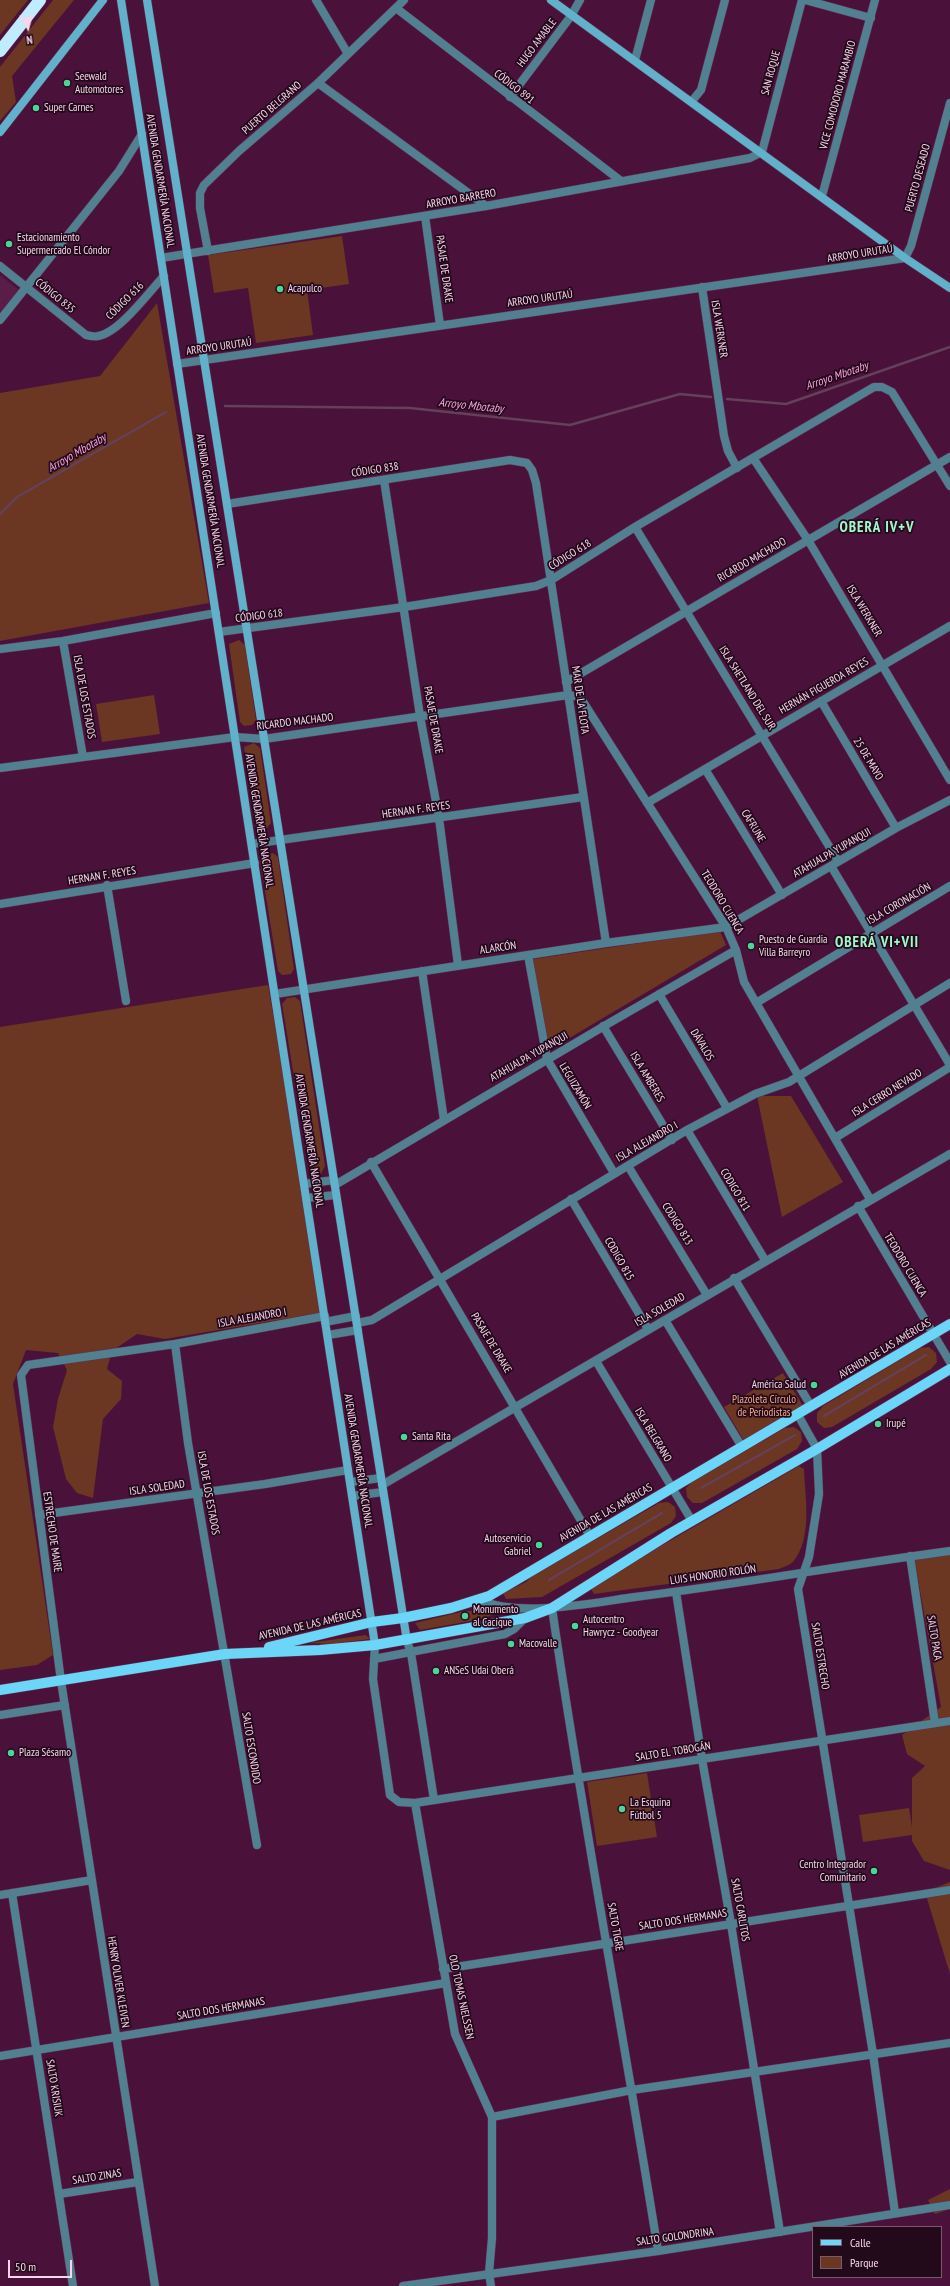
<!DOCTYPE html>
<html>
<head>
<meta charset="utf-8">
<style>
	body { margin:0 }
	#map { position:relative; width:950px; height:2286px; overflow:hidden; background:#4a123a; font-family:"PT Sans Narrow",sans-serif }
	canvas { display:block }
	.legend { position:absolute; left:812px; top:2226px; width:130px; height:52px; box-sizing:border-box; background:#220a1b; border:1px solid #785b6e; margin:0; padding:5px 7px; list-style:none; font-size:12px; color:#f9d5eb }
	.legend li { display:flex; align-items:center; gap:8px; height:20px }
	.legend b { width:20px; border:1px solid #785b6e }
	.north { position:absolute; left:8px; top:8px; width:40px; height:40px; -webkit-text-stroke:3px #220a1b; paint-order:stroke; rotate:173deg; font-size:11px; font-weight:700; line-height:16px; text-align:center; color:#f9d5eb }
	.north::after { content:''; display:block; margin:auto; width:14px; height:18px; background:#f9d5eb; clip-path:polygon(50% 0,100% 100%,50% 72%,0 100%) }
	.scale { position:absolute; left:8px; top:2260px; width:64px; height:18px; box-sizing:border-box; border:2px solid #f9d5eb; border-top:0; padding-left:5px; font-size:12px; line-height:14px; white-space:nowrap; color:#f9d5eb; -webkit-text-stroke:3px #220a1b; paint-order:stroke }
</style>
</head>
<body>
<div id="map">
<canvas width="950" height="2286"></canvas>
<ul class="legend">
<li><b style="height:5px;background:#6bd6f8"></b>Calle</li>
<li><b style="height:11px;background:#6b3622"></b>Parque</li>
</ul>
<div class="north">N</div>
<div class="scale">50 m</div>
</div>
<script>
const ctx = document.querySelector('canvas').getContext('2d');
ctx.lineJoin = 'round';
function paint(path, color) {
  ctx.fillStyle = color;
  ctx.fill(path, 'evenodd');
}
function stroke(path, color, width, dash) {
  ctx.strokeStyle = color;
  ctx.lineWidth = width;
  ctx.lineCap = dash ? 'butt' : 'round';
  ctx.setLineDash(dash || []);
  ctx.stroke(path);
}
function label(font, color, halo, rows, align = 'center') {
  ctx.font = font + ' "PT Sans Narrow",sans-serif';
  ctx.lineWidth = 3.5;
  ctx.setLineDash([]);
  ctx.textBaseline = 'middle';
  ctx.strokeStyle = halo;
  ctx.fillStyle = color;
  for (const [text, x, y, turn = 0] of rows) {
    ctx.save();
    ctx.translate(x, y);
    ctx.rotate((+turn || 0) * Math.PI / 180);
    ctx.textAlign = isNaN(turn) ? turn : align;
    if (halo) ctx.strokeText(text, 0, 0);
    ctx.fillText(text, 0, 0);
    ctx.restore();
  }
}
const built = new Path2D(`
	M 0,275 L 23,293 L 0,324 Z`);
const green = new Path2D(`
	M 0,0 L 28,0 L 0,35 Z
	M 53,0 L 74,0 L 12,76 L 16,102 L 0,121 L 0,67 Z
	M 342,236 L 349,284 L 307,290 L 313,335 L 256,343 L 248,288 L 214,293 L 208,255 Z
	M 157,303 L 209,603 L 0,641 L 0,393 L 100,376 Z
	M 239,640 L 245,645 L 256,720 L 252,725 L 244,726 L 240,722 L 229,644 Z
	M 154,695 L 160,734 L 102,742 L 96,704 Z
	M 254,743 L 260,748 L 271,823 L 267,828 L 259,829 L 255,825 L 244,747 Z
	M 273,853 L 278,857 L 294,969 L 291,974 L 282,975 L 278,971 L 260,860 L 265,855 Z
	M 720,931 L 726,945 L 556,1046 L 546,1044 L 533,959 Z
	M 268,985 L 326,1312 L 165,1339 L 137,1334 L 112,1351 L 107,1369 L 122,1381 L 121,1399 L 103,1419 L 93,1498 L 77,1493 L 66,1479 L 53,1427 L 58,1399 L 67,1370 L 58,1353 L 26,1350 L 13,1384 L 53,1655 L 37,1665 L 0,1670 L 0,1027 Z
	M 295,997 L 300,1001 L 325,1166 L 321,1174 L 313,1175 L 309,1167 L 282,1004 L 287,998 Z
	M 757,1096 L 791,1096 L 843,1182 L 782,1217 Z
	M 929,1347 L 936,1353 L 937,1362 L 931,1369 L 832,1427 L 824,1428 L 817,1422 L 817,1413 L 823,1406 L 920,1348 Z
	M 783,1373 L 803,1406 L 744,1441 L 724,1407 Z
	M 794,1427 L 801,1432 L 802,1441 L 797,1449 L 702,1503 L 693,1503 L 687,1497 L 686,1488 L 693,1481 L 785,1428 Z
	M 799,1466 L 804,1469 C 805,1497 813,1538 793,1562 C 790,1565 783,1567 779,1569 L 594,1594 L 590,1587 Z
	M 668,1502 L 675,1507 L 676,1516 L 671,1523 L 542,1597 L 506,1599 L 503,1593 L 526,1582 L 532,1576 L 659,1503 Z
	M 950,1550 L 950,1870 L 924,1861 L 912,1841 L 912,1835 L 863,1842 L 859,1815 L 909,1808 L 912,1827 L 912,1778 L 925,1766 L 907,1754 L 902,1735 L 941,1707 L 914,1557 Z
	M 465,1611 L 502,1611 L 482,1619 L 420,1630 L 415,1623 Z
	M 366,1635 L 370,1639 L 331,1644 L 308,1643 Z
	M 647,1773 L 657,1837 L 597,1846 L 587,1782 Z
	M 950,1882 L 950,1974 L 925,1892 Z
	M 950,2189 L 950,2209 L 935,2214 L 928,2200 Z`);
const stream = new Path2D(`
	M 727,399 L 786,404 L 950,347
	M 225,406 L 410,408 L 570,425 L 680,394 L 711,397
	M 0,514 L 17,497 L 166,412
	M 824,1416 L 926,1355
	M 701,1488 L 795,1435
	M 549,1580 L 662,1513`);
const street = new Path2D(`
	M 316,0 L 348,54
	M 805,0 L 871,18
	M 396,8 L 621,181
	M 635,60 L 651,0
	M 318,83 L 486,206
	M 510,97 L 571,16 L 580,0
	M 692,101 L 701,90 L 725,0
	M 822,196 L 875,0
	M 425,216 L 440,325
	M 208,251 L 200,208 L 200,193 L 204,185 L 239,151 L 318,83 L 404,0
	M 161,258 L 486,206 L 750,158 L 762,152 L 802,0
	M 0,266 L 86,335 C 90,336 95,337 98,336 C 119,333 149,292 164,276
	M 702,287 L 724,436 L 728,451 L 737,468
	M 0,320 L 119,171 L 142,134
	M 177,364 L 905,258 L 911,246 L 950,103
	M 753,458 L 808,540 L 950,780
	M 384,480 L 420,716 L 439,818 L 458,965
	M 227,504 L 510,460 L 527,463 L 532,470 L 536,483 L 606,943
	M 635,527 L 838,861
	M 219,632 L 404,607 L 536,586 L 551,580 L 635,527 L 874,387 L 882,387 L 892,392 L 950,486
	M 63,641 L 83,757
	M 0,649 L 63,641 L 216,613
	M 566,682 L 950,457
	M 821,701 L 896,828
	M 0,768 L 235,737 L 264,739 L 568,695 L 580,697 L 726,927 L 736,950 L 744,982 L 870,1199
	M 705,769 L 782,895
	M 647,803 L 950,626
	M 252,844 L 583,797
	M 831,866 L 950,1065
	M 107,885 L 126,1001
	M 0,904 L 255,863
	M 528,955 L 547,1059 L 614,1173
	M 422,971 L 444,1120
	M 275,994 L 606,943 L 726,927 L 896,828 L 950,800
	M 659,994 L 727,1108
	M 756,1003 L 950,886
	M 603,1026 L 672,1140
	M 687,1130 L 765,1260
	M 835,1138 L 950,1067
	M 371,1162 L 590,1536
	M 628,1166 L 707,1295
	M 304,1184 L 334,1180
	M 335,1185 L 611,1022 L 736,950
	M 306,1198 L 336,1195
	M 571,1199 L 648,1329
	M 858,1206 L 950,1362
	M 734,1278 L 811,1406
	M 665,1320 L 742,1447
	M 325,1322 L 356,1316
	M 357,1323 L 372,1320 L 687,1130 L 755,1094 L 789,1082 L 950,983
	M 328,1335 L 358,1330
	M 596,1361 L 692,1521
	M 798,1415 L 817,1449 L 819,1494 L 809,1557 L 798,1589 L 873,2054 L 895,2213
	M 350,1482 L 381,1478
	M 382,1485 L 950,1154
	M 352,1496 L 383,1492
	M 39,1515 L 265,1484 L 348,1470
	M 910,1556 L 935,1723
	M 676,1592 L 702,1759 L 731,1924 L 780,2232
	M 479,1600 C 521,1618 591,1603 635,1597 C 740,1584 845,1565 950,1551
	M 552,1608 C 583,1823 624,2036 658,2251
	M 407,1641 L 411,1653 L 434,1800
	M 375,1645 L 373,1679 L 390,1795 L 399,1802 L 415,1803 L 950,1721
	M 374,1659 L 505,1634 L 514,1629 L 526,1617
	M 0,1715 L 65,1705
	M 415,1803 L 455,2034 L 492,2117 L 492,2238 L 489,2273 L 491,2286
	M 257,1845 L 188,1443 L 175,1344 L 325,1316
	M 12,1893 L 73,2286
	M 0,1895 L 92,1880
	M 443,1969 L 950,1890
	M 0,2056 L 446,1983
	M 492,2117 L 632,2090 L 950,2043
	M 59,2194 L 138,2182
	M 155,2286 L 61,1681 L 21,1375 L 28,1365 L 175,1344
	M 403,2286 L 658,2251 L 950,2205`);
const secondary = new Path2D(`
	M 121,0 L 375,1645
	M 147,0 L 407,1641
	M 551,0 L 905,258 L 950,288
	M 0,132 L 103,0`);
const primary = new Path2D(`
	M 269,1647 L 372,1622 L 403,1618 L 451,1608 L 489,1596 L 950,1324
	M 0,1690 L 225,1654 L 320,1650 L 375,1645 L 525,1618 L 552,1608 L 671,1533 L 817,1449 L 950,1369`);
const highway = new Path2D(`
	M 0,51 L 40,0`);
const markers = [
	[67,83,4,"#4fd399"],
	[36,108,4,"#4fd399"],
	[9,244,4,"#4fd399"],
	[280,289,4,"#4fd399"],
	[751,946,4,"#4fd399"],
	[814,1385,4,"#4fd399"],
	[878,1424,4,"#4fd399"],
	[404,1437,4,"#4fd399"],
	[539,1545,4,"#4fd399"],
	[465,1616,4,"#4fd399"],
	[575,1626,4,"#4fd399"],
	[511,1644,4,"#4fd399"],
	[436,1671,4,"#4fd399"],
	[11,1753,4,"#4fd399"],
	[622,1809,4,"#4fd399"],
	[874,1871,4,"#4fd399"]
];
const streetNames = [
	["HUGO AMABLE",537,43,-53],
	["SAN ROQUE",771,73,-75],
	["CÓDIGO 891",514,87,38],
	["VICE COMODORO MARAMBIO",838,95,-75],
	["PUERTO BELGRANO",272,108,-41],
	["PUERTO DESEADO",918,178,-75],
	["AVENIDA GENDARMERÍA NACIONAL",160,181,81],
	["ARROYO BARRERO",461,199,-10],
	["ARROYO URUTAÚ",860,254,-9],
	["PASAJE DE DRAKE",444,269,82],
	["CÓDIGO 835",55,296,39],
	["ARROYO URUTAÚ",540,299,-8],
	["CÓDIGO 616",125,301,-45],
	["ISLA WERKNER",719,329,81],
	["ARROYO URUTAÚ",219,347,-8],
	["CÓDIGO 838",375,470,-9],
	["AVENIDA GENDARMERÍA NACIONAL",210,501,81],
	["CÓDIGO 618",570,555,-32],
	["RICARDO MACHADO",752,560,-30],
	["ISLA WERKNER",864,611,59],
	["CÓDIGO 618",259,616,-7],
	["HERNÁN FIGUEROA REYES",824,686,-30],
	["ISLA SHETLAND DEL SUR",747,688,58],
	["ISLA DE LOS ESTADOS",84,697,80],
	["MAR DE LA FLOTA",580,700,82],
	["PASAJE DE DRAKE",433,720,80],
	["RICARDO MACHADO",295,722,-7],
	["25 DE MAYO",868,759,59],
	["HERNAN F. REYES",416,810,-8],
	["AVENIDA GENDARMERÍA NACIONAL",259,821,81],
	["CAFRUNE",753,826,59],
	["ATAHUALPA YUPANQUI",832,853,-30],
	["HERNAN F. REYES",102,876,-9],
	["TEODORO CUENCA",722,902,59],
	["ISLA CORONACIÓN",899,904,-30],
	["ALARCÓN",498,948,-8],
	["DÁVALOS",702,1045,59],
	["ATAHUALPA YUPANQUI",529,1057,-30],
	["ISLA AMBERES",647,1077,59],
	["LEGUIZAMÓN",575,1086,59],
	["ISLA CERRO NEVADO",887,1093,-32],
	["AVENIDA GENDARMERÍA NACIONAL",309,1141,81],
	["ISLA ALEJANDRO I",647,1142,-30],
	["CODIGO 811",735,1190,59],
	["CODIGO 813",677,1224,58],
	["CODIGO 815",619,1259,60],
	["TEODORO CUENCA",905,1265,59],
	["ISLA SOLEDAD",660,1310,-30],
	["ISLA ALEJANDRO I",252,1318,-10],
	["PASAJE DE DRAKE",491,1343,59],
	["AVENIDA DE LAS AMÉRICAS",885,1349,-31],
	["ISLA BELGRANO",653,1435,59],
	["AVENIDA GENDARMERÍA NACIONAL",358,1461,81],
	["ISLA SOLEDAD",157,1488,-8],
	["ISLA DE LOS ESTADOS",208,1493,80],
	["AVENIDA DE LAS AMÉRICAS",606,1513,-30],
	["ESTRECHO DE MAIRE",52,1532,82],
	["LUIS HONORIO ROLÓN",713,1575,-8],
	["AVENIDA DE LAS AMÉRICAS",310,1625,-13],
	["SALTO PACA",934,1638,81],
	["SALTO ESTRECHO",820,1656,81],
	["SALTO ESCONDIDO",251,1748,81],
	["SALTO EL TOBOGÁN",673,1752,-9],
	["SALTO CARLITOS",740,1910,80],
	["SALTO DOS HERMANAS",683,1920,-9],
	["SALTO TIGRE",615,1927,80],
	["HENRY OLIVER KLEIVEN",118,1982,81],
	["OLO TOMAS NIELSSEN",461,1997,78],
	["SALTO DOS HERMANAS",221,2009,-10],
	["SALTO KRISIUK",54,2088,81],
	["SALTO ZINAS",97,2177,-9],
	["SALTO GOLONDRINA",675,2237,-8]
];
const poiNames = [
	["Seewald",75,77],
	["Automotores",75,90],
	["Super Carnes",44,108],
	["Estacionamiento",17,238],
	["Supermercado El Cóndor",17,251],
	["Acapulco",288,289],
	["Puesto de Guardia",759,940],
	["Villa Barreyro",759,953],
	["América Salud",806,1385,"right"],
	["Irupé",886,1424],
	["Santa Rita",412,1437],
	["Autoservicio",531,1539,"right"],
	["Gabriel",531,1552,"right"],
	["Monumento",473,1610],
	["al Cacique",473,1623],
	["Autocentro",583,1620],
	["Hawrycz - Goodyear",583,1633],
	["Macovalle",519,1644],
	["ANSeS Udai Oberá",444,1671],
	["Plaza Sésamo",19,1753],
	["La Esquina",630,1803],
	["Fútbol 5",630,1816],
	["Centro Integrador",866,1865,"right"],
	["Comunitario",866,1878,"right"]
];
const parkNames = [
	["Plazoleta Círculo",764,1400],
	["de Periodistas",764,1413]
];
const waterNames = [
	["Arroyo Mbotaby",837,376,-19],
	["Arroyo Mbotaby",471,406,6],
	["Arroyo Mbotaby",77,453,-30]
];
const districtNames = [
	["OBERÁ IV+V",877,528],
	["OBERÁ VI+VII",877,943]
];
paint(built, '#5a1c48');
paint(green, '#6b3622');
stroke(stream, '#644059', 2.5);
stroke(street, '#663156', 9);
stroke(secondary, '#663156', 9);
stroke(primary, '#663156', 11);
stroke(highway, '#663156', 13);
stroke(street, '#518191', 8);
stroke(secondary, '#61b1cb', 8);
stroke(primary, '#6bd6f8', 10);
stroke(highway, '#c0edfd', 12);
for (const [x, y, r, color] of markers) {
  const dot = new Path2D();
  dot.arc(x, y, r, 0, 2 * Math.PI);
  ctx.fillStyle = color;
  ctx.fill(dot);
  stroke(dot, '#220a1b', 1.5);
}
label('11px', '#f9d5eb', '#220a1b', streetNames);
label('11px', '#f9d5eb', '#220a1b', poiNames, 'left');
label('11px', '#f3aa8f', '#220a1b', parkNames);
label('italic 12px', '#fba2dc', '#220a1b', waterNames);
ctx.letterSpacing = '1px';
label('bold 15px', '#a3f6cb', '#220a1b', districtNames);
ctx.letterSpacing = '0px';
</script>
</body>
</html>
